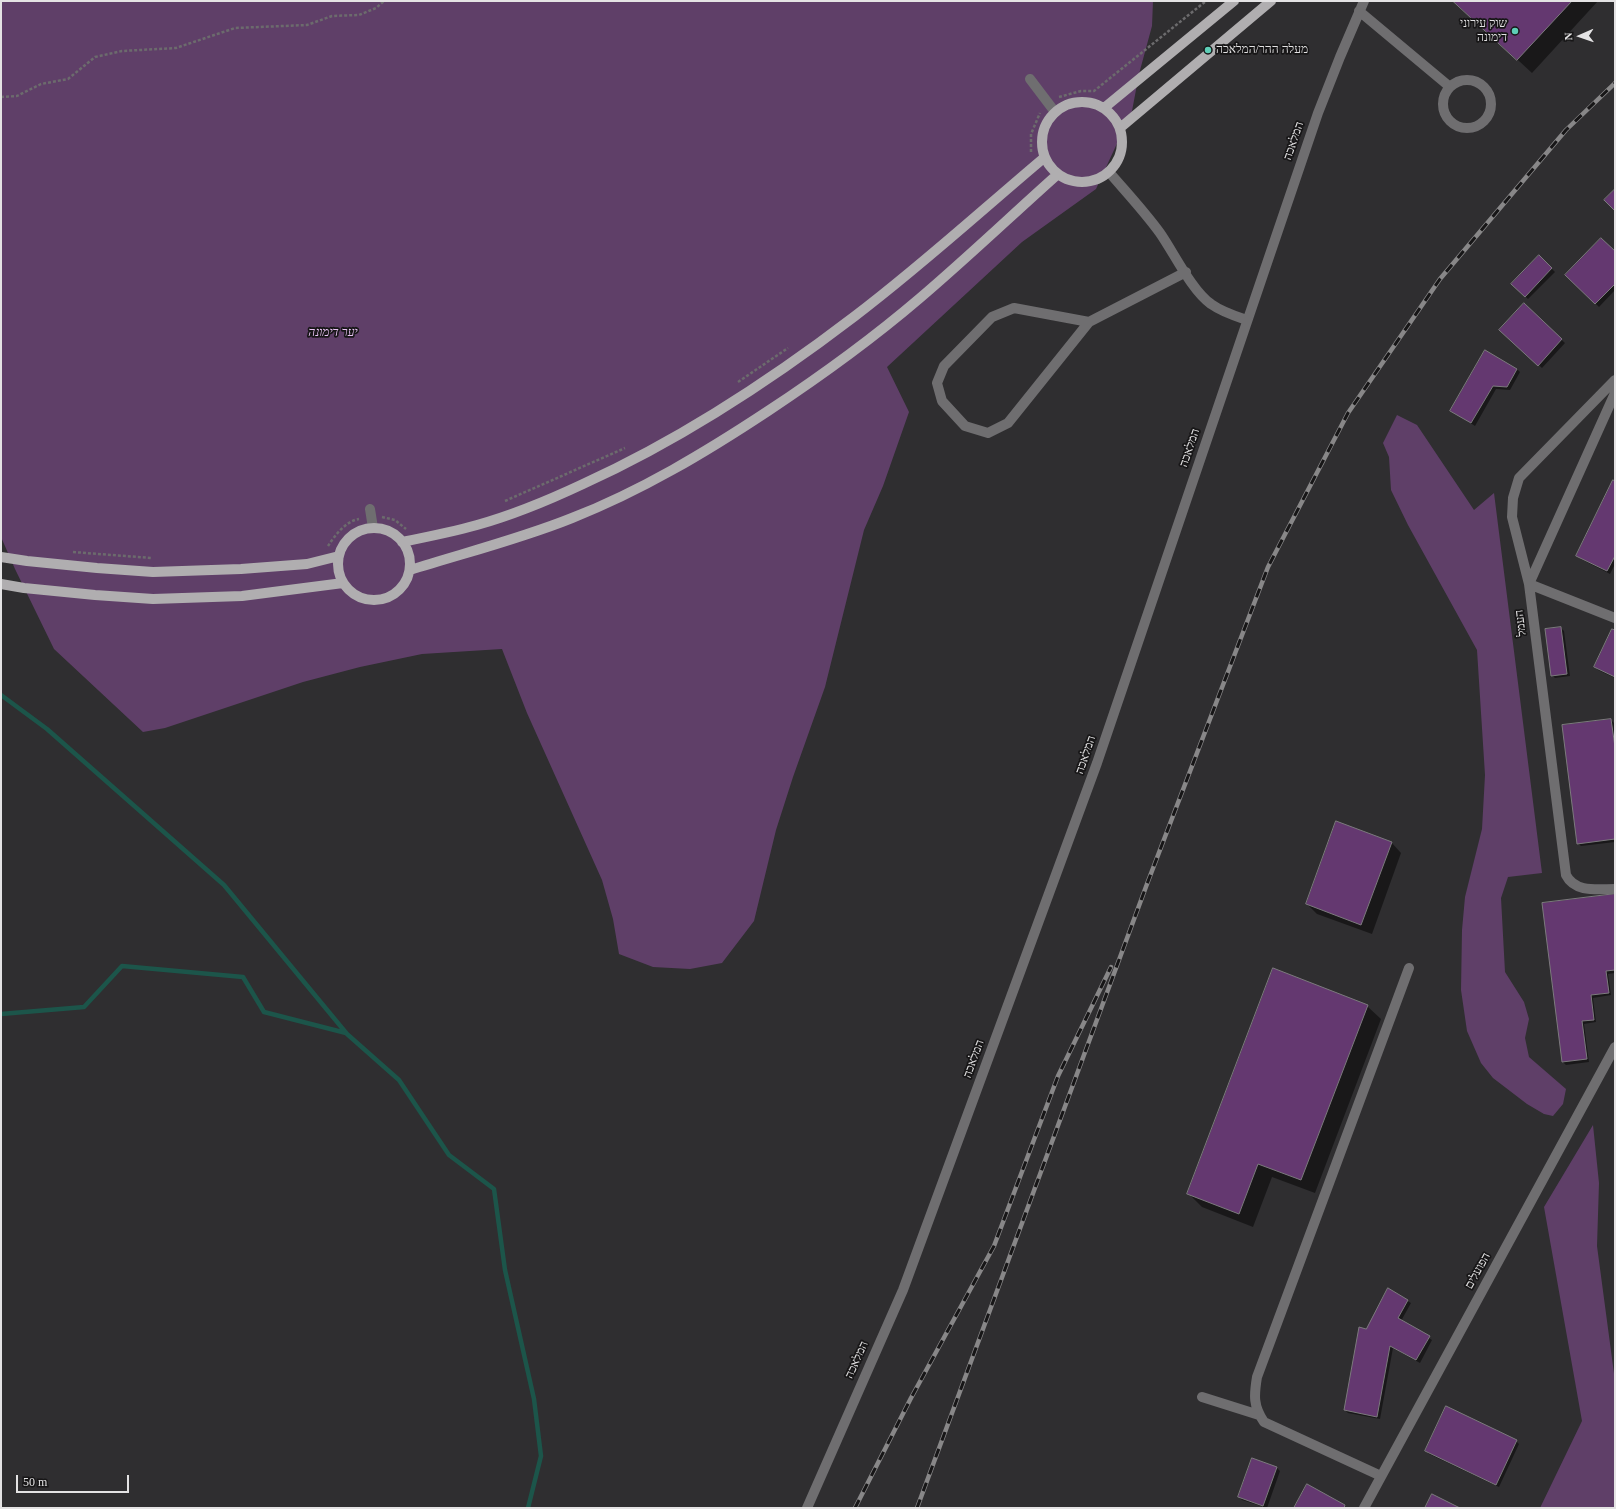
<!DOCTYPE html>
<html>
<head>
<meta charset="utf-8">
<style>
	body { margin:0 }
	#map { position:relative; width:1616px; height:1509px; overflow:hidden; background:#2f2e30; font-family:"Times New Roman",serif }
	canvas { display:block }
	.frame { position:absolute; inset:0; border:2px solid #e4e3e4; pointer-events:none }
	.north { position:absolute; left:1560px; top:16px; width:40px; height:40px; -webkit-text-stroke:3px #171617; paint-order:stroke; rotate:268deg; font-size:11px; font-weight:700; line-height:16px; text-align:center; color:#e4e3e4 }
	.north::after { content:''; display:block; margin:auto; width:14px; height:18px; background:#e4e3e4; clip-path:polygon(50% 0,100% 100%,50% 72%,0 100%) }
	.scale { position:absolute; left:16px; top:1475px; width:113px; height:18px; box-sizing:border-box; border:2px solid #e4e3e4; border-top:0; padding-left:5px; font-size:12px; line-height:14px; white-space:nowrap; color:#e4e3e4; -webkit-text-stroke:3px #171617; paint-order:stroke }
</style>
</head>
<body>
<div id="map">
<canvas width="1616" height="1509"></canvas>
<div class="frame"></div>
<div class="north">N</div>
<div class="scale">50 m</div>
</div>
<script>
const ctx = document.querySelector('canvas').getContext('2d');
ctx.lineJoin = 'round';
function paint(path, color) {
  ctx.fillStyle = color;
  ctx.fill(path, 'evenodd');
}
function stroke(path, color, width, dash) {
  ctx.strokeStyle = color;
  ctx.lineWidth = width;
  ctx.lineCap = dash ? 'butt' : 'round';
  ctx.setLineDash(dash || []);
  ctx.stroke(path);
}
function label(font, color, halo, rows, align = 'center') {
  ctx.font = font + ' "Times New Roman","Noto Sans Hebrew",serif';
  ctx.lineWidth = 3.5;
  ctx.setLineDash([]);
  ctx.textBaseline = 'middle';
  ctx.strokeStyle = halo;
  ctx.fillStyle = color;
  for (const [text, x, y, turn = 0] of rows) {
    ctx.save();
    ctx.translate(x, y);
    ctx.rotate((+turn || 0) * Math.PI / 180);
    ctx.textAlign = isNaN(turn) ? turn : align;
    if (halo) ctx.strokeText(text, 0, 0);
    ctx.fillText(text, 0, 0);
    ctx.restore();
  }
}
const green = new Path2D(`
	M 1,1 L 1153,1 L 1152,26 L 1139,74 L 1132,111 L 1096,189 L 1022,242 L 887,367 L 909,412 L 883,486 L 864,530 L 825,687 L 793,777 L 776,830 L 754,921 L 722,963 L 690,969 L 653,967 L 619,954 L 613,919 L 602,880 L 527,713 L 502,649 L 422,654 L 360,667 L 303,682 L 165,728 L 143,732 L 54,649 L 15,569 L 1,537 Z
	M 1397,415 L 1417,425 L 1474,510 L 1494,493 L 1542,873 L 1508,877 L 1501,898 L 1505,972 L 1524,1002 L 1529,1019 L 1525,1038 L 1529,1057 L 1566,1089 L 1563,1104 L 1553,1116 L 1544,1114 L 1527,1104 L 1493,1078 L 1481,1063 L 1467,1031 L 1461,990 L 1462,930 L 1465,897 L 1482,829 L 1485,775 L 1477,650 L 1408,525 L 1391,490 L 1389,457 L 1383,443 Z
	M 1593,1125 L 1599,1183 L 1597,1246 L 1615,1381 L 1615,1508 L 1540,1508 L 1582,1421 L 1544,1207 Z`);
const shadow = new Path2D(`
	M 1454,1 L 1598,1 L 1532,73 Z
	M 1615,252 L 1615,290 L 1599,307 L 1567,275 Z
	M 1539,256 L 1555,272 L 1528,299 L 1513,284 Z
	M 1524,305 L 1565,343 L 1542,368 L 1501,330 Z
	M 1517,369 L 1520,372 L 1510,390 L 1496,389 L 1475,426 L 1452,411 Z
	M 1615,482 L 1615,564 L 1610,574 L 1581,559 L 1578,556 Z
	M 1561,628 L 1564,631 L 1570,676 L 1555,678 L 1552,675 Z
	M 1615,631 L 1615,678 L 1598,670 L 1595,666 Z
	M 1611,720 L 1614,723 L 1615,730 L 1615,842 L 1581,846 L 1578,843 Z
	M 1391,842 L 1401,853 L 1372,934 L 1317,914 L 1307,904 Z
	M 1615,895 L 1615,973 L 1608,974 L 1611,995 L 1593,998 L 1596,1022 L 1584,1024 L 1589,1062 L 1566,1065 L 1563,1062 Z
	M 1367,1006 L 1381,1019 L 1315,1193 L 1272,1177 L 1253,1227 L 1202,1207 L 1188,1193 Z
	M 1388,1290 L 1411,1303 L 1401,1321 L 1432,1340 L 1420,1363 L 1393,1348 L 1380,1419 L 1348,1413 L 1345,1410 L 1366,1330 Z
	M 1516,1441 L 1519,1444 L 1499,1487 L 1429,1454 L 1426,1451 Z
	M 1277,1468 L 1280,1471 L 1267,1508 L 1242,1500 L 1239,1497 Z`);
const stream = new Path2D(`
	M 1,695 L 47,729 L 224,885 L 347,1034 L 399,1080 L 449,1155 L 494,1189 L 505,1270 L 534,1399 L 541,1456 L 528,1508
	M 1,1014 L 84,1007 L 122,966 L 243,977 L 264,1012 L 346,1033`);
const building = new Path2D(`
	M 1453,1 L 1572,1 L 1517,60 Z
	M 1615,189 L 1615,211 L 1604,200 Z
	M 1601,238 L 1615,251 L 1615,284 L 1595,304 L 1565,275 Z
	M 1539,255 L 1552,268 L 1525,297 L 1511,284 Z
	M 1524,303 L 1562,339 L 1538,366 L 1499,330 Z
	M 1485,350 L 1517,369 L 1507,387 L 1493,386 L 1471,423 L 1450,411 Z
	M 1613,480 L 1615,481 L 1615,556 L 1607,571 L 1576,556 Z
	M 1561,627 L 1567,674 L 1551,676 L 1545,629 Z
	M 1612,629 L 1615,630 L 1615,677 L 1594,667 Z
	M 1611,719 L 1615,747 L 1615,839 L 1577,844 L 1562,725 Z
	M 1336,821 L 1392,842 L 1361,925 L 1306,904 Z
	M 1615,894 L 1615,970 L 1606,971 L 1609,993 L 1591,995 L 1594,1020 L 1582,1021 L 1587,1059 L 1562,1062 L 1542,903 Z
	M 1273,968 L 1368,1005 L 1301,1180 L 1258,1164 L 1239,1214 L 1187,1194 Z
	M 1388,1288 L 1408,1300 L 1398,1318 L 1430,1336 L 1416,1360 L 1390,1346 L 1377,1417 L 1344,1410 L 1359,1327 L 1366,1329 Z
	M 1446,1406 L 1517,1440 L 1496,1485 L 1425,1451 Z
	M 1252,1458 L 1277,1467 L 1263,1506 L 1238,1497 Z
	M 1307,1484 L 1345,1505 L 1344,1508 L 1294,1508 Z
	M 1432,1494 L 1460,1508 L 1425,1508 Z`);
const path = new Path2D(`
	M 1,97 L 17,96 L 41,84 L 68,79 L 95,57 L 122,51 L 176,48 L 235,28 L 307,25 L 332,16 L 359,15 L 376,8 L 384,1
	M 1059,97 L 1081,91 L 1094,91 L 1206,1
	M 1031,152 L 1031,134 L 1040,113
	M 738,382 L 788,348
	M 505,501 L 625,448
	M 382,517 L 395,520 L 406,529
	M 328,546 C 335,535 346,521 359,519
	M 73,552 L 151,558`);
const minor = new Path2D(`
	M 1359,11 L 1450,87
	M 1030,79 L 1055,112
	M1443 104a24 24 0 1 1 48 0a24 24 0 1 1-48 0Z
	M 1109,172 C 1126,192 1144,211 1160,233 C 1174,253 1192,291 1211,304 C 1222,312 1235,316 1247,320
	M 1089,322 L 1014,308 L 992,317 L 944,366 L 937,383 L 942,401 L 965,426 L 988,433 L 1008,423 L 1089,322 L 1186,272
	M 1615,380 L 1519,478 L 1513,498 L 1512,517 L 1529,584 L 1615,618
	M 1615,393 L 1529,584 L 1566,875 C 1575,893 1598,889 1615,889
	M 370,509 L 373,528
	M 1202,1397 L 1259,1415
	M 1381,1476 L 1264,1422 C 1253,1406 1254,1395 1257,1377 L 1409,968
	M 807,1508 L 903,1290 L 1097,763 L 1318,113 L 1340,57 L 1364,1
	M 1364,1508 L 1615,1047`);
const major = new Path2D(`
	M1042 142a40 40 0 1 1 80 0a40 40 0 1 1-80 0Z
	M 1104,108 L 1234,1
	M 1120,128 L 1271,1
	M338 564a36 36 0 1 1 72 0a36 36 0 1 1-72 0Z
	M 402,542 C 427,537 452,532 477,525 C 513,515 549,500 583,484 C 680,440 770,381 855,316 C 921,266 982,210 1045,157
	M 1,557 L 27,561 L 97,568 L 153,572 L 241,569 L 307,564 L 339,556
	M 410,570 C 464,553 520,539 572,518 C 641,491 706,452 768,411 C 821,376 872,339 920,298 C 967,258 1012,215 1058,174
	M 1,584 L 24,588 L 95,595 L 153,599 L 242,596 L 343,583`);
const rail = new Path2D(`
	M 855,1508 L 911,1398 L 994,1246 L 1058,1076 L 1111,967
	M 917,1508 L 1147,884 L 1268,567 L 1348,413 L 1440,279 L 1566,130 L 1615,83`);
const markers = [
	[1515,31,4,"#5eceb7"],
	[1208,50,4,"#5eceb7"]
];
const poiNames = [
	["שוק עירוני",1507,24],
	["דימונה",1507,38],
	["מעלה ההר/המלאכה",1216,50,"left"]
];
const streetNames = [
	["המלאכה",1294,141,-71],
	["המלאכה",1190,448,-71],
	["העמל",1521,623,-97],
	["המלאכה",1086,755,-71],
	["המלאכה",974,1059,-70],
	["הפועלים",1478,1271,-61],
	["המלאכה",857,1360,-66]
];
const parkNames = [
	["יער דימונה",333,333]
];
paint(green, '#5f3f68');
paint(shadow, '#0007');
stroke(stream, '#1c554a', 4.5);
paint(building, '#643870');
stroke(building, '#7c7a7d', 1);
stroke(path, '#6c6b6d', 2.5, [3, 2]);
stroke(minor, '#6f6e70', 10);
stroke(major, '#b0aeb0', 10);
stroke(rail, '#888788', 4.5);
stroke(rail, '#171617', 3, [9]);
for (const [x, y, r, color] of markers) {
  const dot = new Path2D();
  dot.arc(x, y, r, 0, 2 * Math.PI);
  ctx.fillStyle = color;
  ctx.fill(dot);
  stroke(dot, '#171617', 1.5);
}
label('12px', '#e4e3e4', '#171617', poiNames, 'right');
label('12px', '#e4e3e4', '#171617', streetNames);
label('italic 12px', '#ebc4f6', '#171617', parkNames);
</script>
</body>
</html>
